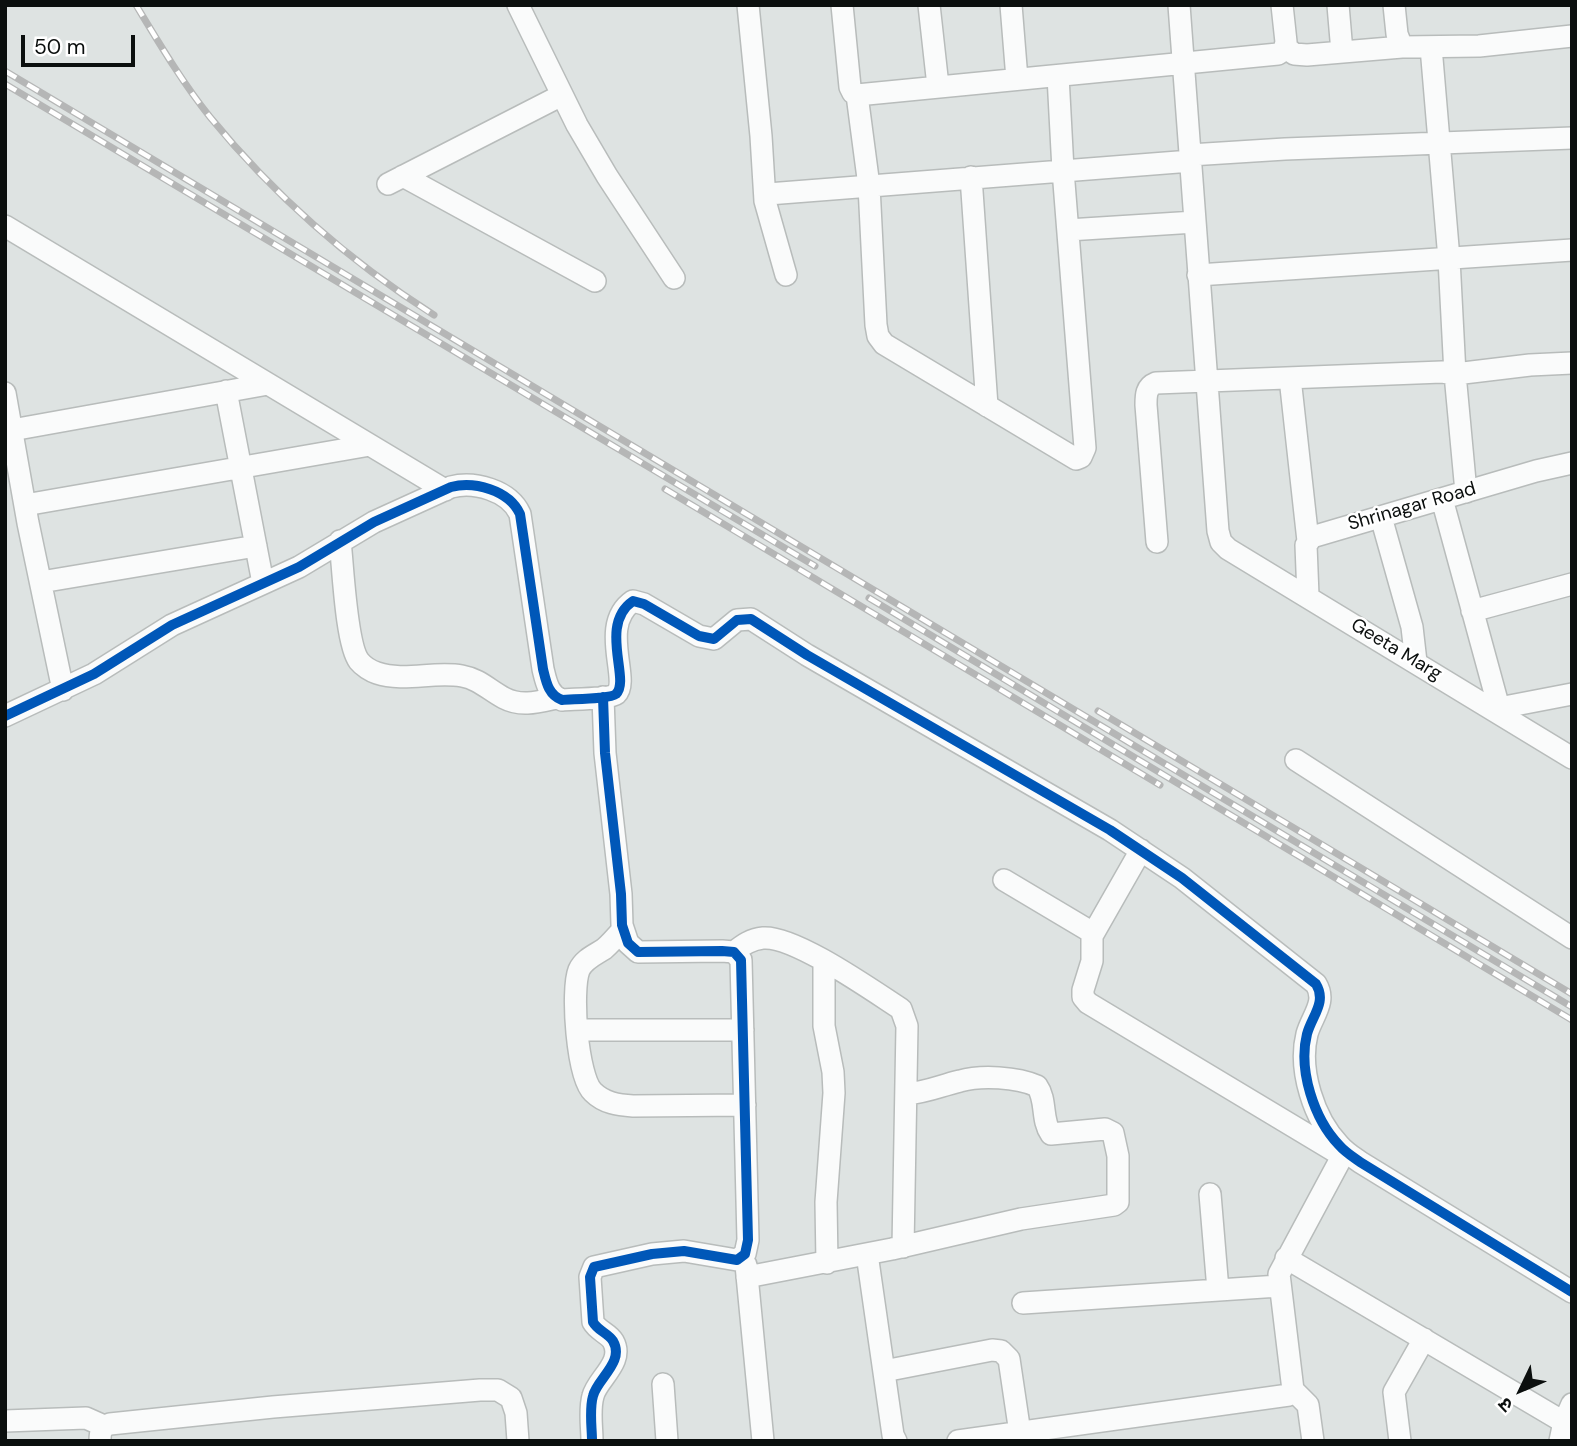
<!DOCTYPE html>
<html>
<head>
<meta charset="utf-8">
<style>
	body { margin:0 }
	#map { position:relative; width:1577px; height:1446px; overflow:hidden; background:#dee3e2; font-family:"DM Sans","Noto Sans Devanagari",sans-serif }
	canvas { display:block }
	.frame { position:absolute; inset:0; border:7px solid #0b0f0e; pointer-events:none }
	.north { position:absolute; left:1486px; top:1355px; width:70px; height:70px; -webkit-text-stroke:5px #fff; paint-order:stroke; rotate:226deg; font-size:19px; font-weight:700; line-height:28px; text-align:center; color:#0b0f0e }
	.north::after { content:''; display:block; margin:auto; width:24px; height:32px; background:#0b0f0e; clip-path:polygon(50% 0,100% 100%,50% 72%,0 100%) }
	.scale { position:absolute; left:21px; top:35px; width:114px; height:32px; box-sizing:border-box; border:4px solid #0b0f0e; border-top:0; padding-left:9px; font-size:21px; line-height:24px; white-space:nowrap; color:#0b0f0e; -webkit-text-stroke:5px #fff; paint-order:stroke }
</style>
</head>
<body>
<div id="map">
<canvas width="1577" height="1446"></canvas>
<div class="frame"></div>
<div class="north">उ</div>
<div class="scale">50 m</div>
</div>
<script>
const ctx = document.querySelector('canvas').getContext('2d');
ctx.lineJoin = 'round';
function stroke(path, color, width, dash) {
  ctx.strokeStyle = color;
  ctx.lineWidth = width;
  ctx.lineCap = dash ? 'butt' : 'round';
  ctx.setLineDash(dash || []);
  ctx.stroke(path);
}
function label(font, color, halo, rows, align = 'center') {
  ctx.font = font + ' "DM Sans",sans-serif';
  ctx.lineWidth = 5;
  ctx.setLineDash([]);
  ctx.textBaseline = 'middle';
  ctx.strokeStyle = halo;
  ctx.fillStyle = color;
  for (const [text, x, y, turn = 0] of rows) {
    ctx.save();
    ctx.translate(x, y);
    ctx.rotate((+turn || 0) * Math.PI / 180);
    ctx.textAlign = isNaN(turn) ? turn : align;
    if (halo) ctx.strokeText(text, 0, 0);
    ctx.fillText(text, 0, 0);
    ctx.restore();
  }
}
const minor = new Path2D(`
	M 518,5 L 577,125 L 607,176 L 674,278
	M 748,5 L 761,136 L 765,201 L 786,275
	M 842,5 L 850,87 L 853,93 L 857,95 L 1278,54 L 1284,50 L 1286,42 L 1282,5
	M 929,5 L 938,86
	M 1011,5 L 1017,79
	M 1179,5 L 1218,531 L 1221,542 L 1228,549 L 1572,758
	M 1338,5 L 1342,52
	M 1394,5 L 1397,34 L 1402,47 L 1479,46 L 1572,36
	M 1285,46 L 1294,54 L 1307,55 L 1402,47
	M 1431,47 L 1449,259 L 1455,374 L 1530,365 L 1572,363
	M 857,95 L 869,186 L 876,325 L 878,336 L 884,344 L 1076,459 L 1081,457 L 1085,448 L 1063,170 L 1058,76
	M 1190,155 L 1285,149 L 1572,138
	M 403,176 L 595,281
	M 971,177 L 987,406
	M 388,184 L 562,95
	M 765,192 L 768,194 L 1191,161
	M 5,226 L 445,490
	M 1068,230 L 1195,222
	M 1198,275 L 1572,250
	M 1290,378 L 1308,541
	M 226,391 L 263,583
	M 5,393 L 28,523 L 63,690
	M 12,430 L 268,384
	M 1442,499 L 1499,708
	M 25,505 L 370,445
	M 1381,517 L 1412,627 L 1416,662
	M 340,541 C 343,566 346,644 359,661 C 363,666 371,671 377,673 C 404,682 434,671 462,676 C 479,679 489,690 504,698 C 521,707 538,702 556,698
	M 1157,542 L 1146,405 C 1146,395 1146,387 1156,383 L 1442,372 L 1455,374 L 1466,492
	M 41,582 L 256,546
	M 1308,596 L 1306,545 L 1312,537 L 1536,471 L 1572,463
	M 1472,611 L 1572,584
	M 1494,709 L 1572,694
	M 5,716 L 94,674 L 172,625 L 299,567 L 374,522 L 451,487 C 474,481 509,490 520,514 L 543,669 C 546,681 548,695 562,700 C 572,699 610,699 616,694 C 631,680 598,625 633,601 L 644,604 L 699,636 L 714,639 L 737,620 L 751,619 L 807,655 L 1110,830 L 1182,878 L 1316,984 C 1327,1002 1312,1016 1307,1034 C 1298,1070 1314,1119 1339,1145 C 1345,1152 1353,1157 1360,1162 L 1572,1292
	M 1296,760 L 1572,938
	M 1141,850 L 1092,936 L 1092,961 L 1083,990 L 1083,997 L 1088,1003 L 1341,1155
	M 1004,880 L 1093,933
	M 623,929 C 617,936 611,943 604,949 C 595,955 584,959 579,970 C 571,990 577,1077 593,1092 C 604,1103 618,1105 633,1106 L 745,1105
	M 734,952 C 743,945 751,939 763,938 C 794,935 873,991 901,1009 L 907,1026 L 903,1247
	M 824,962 L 824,1026 L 833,1072 L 834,1093 L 826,1202 L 827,1263
	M 577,1030 L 743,1030
	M 1210,1194 L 1218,1290
	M 867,1254 L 893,1435 L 896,1441
	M 1286,1258 L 1572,1427
	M 746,1265 L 763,1441
	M 747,1277 L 892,1249 L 1021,1219 L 1114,1205 L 1118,1202 L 1118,1156 L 1113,1133 L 1105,1129 L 1051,1134 C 1041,1120 1047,1100 1037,1086 C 1017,1077 981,1075 960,1081 C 939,1086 928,1092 906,1094
	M 1023,1303 L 1279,1286
	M 884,1371 L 992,1350 L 1001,1351 L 1009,1359 L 1020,1433
	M 663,1384 L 667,1441
	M 1293,1390 L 1308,1405 L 1313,1441
	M 5,1421 L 86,1418 L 104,1426
	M 100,1441 C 100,1432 101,1427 110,1424 L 273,1407 L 480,1390 L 498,1390 L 511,1398 L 516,1413 L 518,1441
	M 592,1441 C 592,1427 589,1410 593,1396 C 597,1379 625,1362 613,1341 C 608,1333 598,1331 593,1322 L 590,1277 L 594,1267 L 652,1254 L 684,1251 L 737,1260 L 745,1254 L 748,1240 L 741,960 L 734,952 L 722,951 L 638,952 L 628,943 L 622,925 L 621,894 L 605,753 L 603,697
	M 958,1441 L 1289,1395 L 1293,1390 L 1279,1274 L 1345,1151
	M 1400,1441 L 1394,1392 L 1424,1339
	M 1560,1441 L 1564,1422 L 1572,1404`);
const rail = new Path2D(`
	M 136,5 C 159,43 182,82 210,117 C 273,194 349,261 434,315
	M 5,71 L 1572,1007
	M 5,84 L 815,566
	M 665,489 L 1160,785
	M 869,598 L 1572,1020
	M 1098,711 L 1572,994`);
const cycleway = new Path2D(`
	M 5,716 L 94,674 L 172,625 L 299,567 L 374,522 L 451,487 C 474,481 509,490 520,514 L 543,669 C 546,681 548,695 562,700 C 572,699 610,699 616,694 C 631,680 598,625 633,601 L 644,604 L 699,636 L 714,639 L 737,620 L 751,619 L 807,655 L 1110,830 L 1182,878 L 1316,984 C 1327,1002 1312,1016 1307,1034 C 1298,1070 1314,1119 1339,1145 C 1345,1152 1353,1157 1360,1162 L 1572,1292
	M 592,1441 C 592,1427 589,1410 593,1396 C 597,1379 625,1362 613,1341 C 608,1333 598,1331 593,1322 L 590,1277 L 594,1267 L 652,1254 L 684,1251 L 737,1260 L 745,1254 L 748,1240 L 741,960 L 734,952 L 722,951 L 638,952 L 628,943 L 622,925 L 621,894 L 605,753 L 603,697`);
const streetNames = [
	["Shrinagar Road",1412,507,-16],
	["Geeta Marg",1396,650,31]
];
stroke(minor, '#b8bcbb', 24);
stroke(minor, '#fafbfb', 21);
stroke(rail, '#b5b6b6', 7);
stroke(rail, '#fff', 4.5, [13]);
stroke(cycleway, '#0057b8', 10);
label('19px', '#0b0f0e', '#fff', streetNames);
</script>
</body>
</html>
